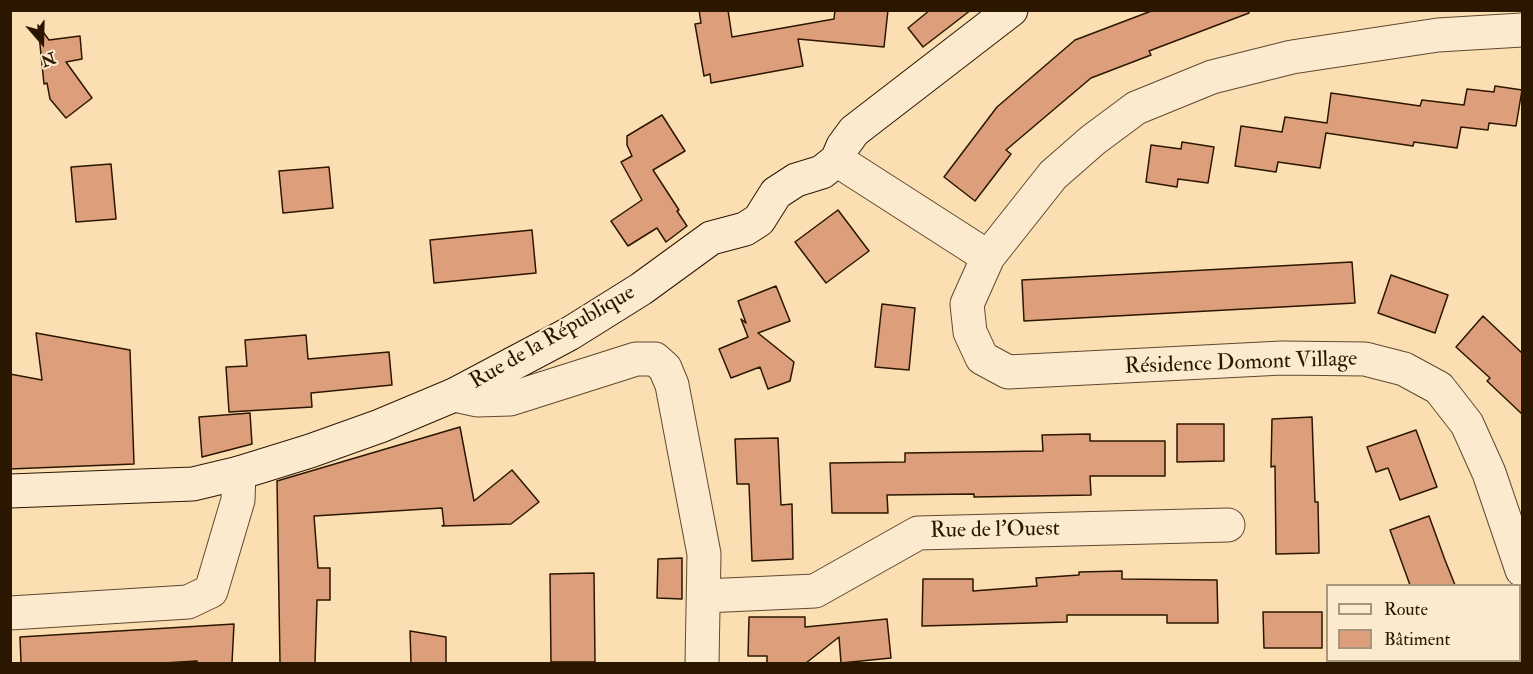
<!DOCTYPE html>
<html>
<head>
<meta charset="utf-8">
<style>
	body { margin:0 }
	#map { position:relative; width:1533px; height:674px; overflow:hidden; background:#fbdfb3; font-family:"IM FELL Double Pica",serif }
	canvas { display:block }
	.frame { position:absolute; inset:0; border:12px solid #2b1700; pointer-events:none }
	.legend { position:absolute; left:1326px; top:584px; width:195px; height:78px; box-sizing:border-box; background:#fceace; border:2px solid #a8967c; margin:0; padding:8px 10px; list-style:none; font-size:18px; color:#2b1700 }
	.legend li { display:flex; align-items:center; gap:12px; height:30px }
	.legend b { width:30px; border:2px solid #a8967c }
	.north { position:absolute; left:12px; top:12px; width:60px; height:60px; -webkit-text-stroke:4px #fceace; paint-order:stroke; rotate:160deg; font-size:16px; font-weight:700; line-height:24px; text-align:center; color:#2b1700 }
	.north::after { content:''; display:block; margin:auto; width:21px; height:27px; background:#2b1700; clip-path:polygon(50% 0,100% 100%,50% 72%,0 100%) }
</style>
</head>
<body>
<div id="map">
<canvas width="1533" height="674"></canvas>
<div class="frame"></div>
<ul class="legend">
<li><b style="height:8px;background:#fceace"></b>Route</li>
<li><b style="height:16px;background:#dd9e7b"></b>Bâtiment</li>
</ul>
<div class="north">N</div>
</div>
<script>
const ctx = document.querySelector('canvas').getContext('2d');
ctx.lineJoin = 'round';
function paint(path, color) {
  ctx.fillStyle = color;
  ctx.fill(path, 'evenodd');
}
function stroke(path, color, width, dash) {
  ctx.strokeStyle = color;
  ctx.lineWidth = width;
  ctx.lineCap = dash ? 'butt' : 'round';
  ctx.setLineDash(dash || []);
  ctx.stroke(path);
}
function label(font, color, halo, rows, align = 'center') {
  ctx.font = font + ' "IM FELL Double Pica",serif';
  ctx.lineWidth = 4.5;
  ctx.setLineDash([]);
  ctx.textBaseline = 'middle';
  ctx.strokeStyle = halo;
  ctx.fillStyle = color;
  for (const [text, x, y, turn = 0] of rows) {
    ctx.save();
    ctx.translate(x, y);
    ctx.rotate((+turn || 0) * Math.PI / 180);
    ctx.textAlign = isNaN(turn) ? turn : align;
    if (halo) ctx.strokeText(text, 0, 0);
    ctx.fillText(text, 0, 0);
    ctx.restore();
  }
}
const building = new Path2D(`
	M 699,10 L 728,10 L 732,37 L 834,19 L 835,10 L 888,10 L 884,47 L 798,39 L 803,66 L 711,83 L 710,74 L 704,76 L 695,24 L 701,23 Z
	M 930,10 L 971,10 L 923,47 L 908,28 Z
	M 1154,10 L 1249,10 L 1249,13 L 1149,51 L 1151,55 L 1091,78 L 1006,150 L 1011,154 L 975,201 L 944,177 L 997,107 L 1075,40 Z
	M 38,25 L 49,40 L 80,36 L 82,59 L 66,62 L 92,98 L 66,118 L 50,99 L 47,83 L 44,84 Z
	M 1495,86 L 1522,90 L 1516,126 L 1489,123 L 1488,130 L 1461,127 L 1457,148 L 1414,142 L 1413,146 L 1326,133 L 1320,168 L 1278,162 L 1276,172 L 1235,166 L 1241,126 L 1282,132 L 1285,117 L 1327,123 L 1331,93 L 1420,106 L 1422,100 L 1464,105 L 1467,89 L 1494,92 Z
	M 662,115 L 685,151 L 653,170 L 679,210 L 677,211 L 687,226 L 666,242 L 657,228 L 628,246 L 611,221 L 642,200 L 621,162 L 632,156 L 627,145 L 627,136 Z
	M 1182,142 L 1214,147 L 1208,183 L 1178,179 L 1177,187 L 1146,182 L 1151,145 L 1181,149 Z
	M 111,164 L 116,219 L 76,222 L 71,167 Z
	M 329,167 L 333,208 L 283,213 L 279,171 Z
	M 838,210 L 869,251 L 826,283 L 795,242 Z
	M 532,230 L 536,273 L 434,283 L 430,240 Z
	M 1352,262 L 1355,303 L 1024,321 L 1022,280 Z
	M 1391,275 L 1448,295 L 1435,333 L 1378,313 Z
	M 776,286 L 790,321 L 758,333 L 794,362 L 790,381 L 768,389 L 760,367 L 731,378 L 719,349 L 748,337 L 741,319 L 746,323 L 738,301 Z
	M 882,304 L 915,308 L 909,370 L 875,367 Z
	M 1483,316 L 1522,353 L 1522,414 L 1487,381 L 1490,378 L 1456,347 Z
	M 36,333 L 130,350 L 134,464 L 10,469 L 10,374 L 42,380 Z
	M 306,335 L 308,359 L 389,352 L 392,385 L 311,393 L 312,407 L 229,412 L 226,367 L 247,366 L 245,340 Z
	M 250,413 L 252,444 L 202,457 L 199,417 Z
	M 1312,417 L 1315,502 L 1318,502 L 1319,553 L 1276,554 L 1275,466 L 1271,467 L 1272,419 Z
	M 1177,424 L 1224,424 L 1224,461 L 1177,462 Z
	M 460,427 L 474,501 L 512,470 L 539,502 L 511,524 L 442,526 L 444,525 L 442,508 L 314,516 L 318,568 L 330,568 L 330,600 L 317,600 L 315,663 L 280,663 L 277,481 Z
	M 1416,430 L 1437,487 L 1400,500 L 1388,468 L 1376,472 L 1367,447 Z
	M 1090,434 L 1090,441 L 1165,441 L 1165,476 L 1090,476 L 1091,495 L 974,497 L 974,494 L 887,495 L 888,513 L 832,513 L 830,463 L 905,462 L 905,453 L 1043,451 L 1042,435 Z
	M 778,438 L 781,505 L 792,504 L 793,559 L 752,561 L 749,484 L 737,484 L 735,439 Z
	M 1429,516 L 1445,560 L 1455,585 L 1410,585 L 1390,530 Z
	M 682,558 L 682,599 L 657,598 L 658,559 Z
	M 1122,571 L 1122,579 L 1217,580 L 1218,623 L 1167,623 L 1167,615 L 1067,615 L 1067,622 L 922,626 L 923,579 L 973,579 L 973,591 L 1037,586 L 1036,578 L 1079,575 L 1079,572 Z
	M 594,573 L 595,662 L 551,662 L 550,574 Z
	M 1263,612 L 1322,612 L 1322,648 L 1264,648 Z
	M 749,617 L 805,617 L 805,627 L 887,619 L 891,658 L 841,663 L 839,637 L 806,663 L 767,663 L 767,656 L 748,656 Z
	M 234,624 L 232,663 L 197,663 L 197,661 L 164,663 L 21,663 L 20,637 Z
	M 410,631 L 446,637 L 446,663 L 411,663 Z`);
const street = new Path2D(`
	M 837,160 L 988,257 L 967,304 L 970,332 L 982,358 L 1008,372 L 1282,358 L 1365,359 L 1404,369 L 1439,388 L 1467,424 L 1489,473 L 1522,570
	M 988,257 L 1053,175 L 1093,140 L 1136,108 L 1212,77 L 1292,57 L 1438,35 L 1522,30
	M 454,395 L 477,400 L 510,399 L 636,359 L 655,359 L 665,368 L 672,385 L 704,554 L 702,664
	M 704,596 L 815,591 L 918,533 L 1228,525
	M 10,613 L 188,602 L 211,591 L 238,500 L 239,473`);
const secondary = new Path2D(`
	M 10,491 L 193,484 L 239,473 L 310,451 L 380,426 L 454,395 L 569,334 L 641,289 L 711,238 L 745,229 L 759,220 L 776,193 L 796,180 L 822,172 L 837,160 L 843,146 L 854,131 L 1011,10`);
const streetNames = [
	["Rue de la République",553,338,-30],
	["Résidence Domont Village",1241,364,-2],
	["Rue de l'Ouest",995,531,-1]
];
paint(building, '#dd9e7b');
stroke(building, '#2b1700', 1.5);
stroke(street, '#5f492d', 35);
stroke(secondary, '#2b1700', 35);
stroke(street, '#fceace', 33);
stroke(secondary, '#fceace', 33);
label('22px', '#2b1700', '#fceace', streetNames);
</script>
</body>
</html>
